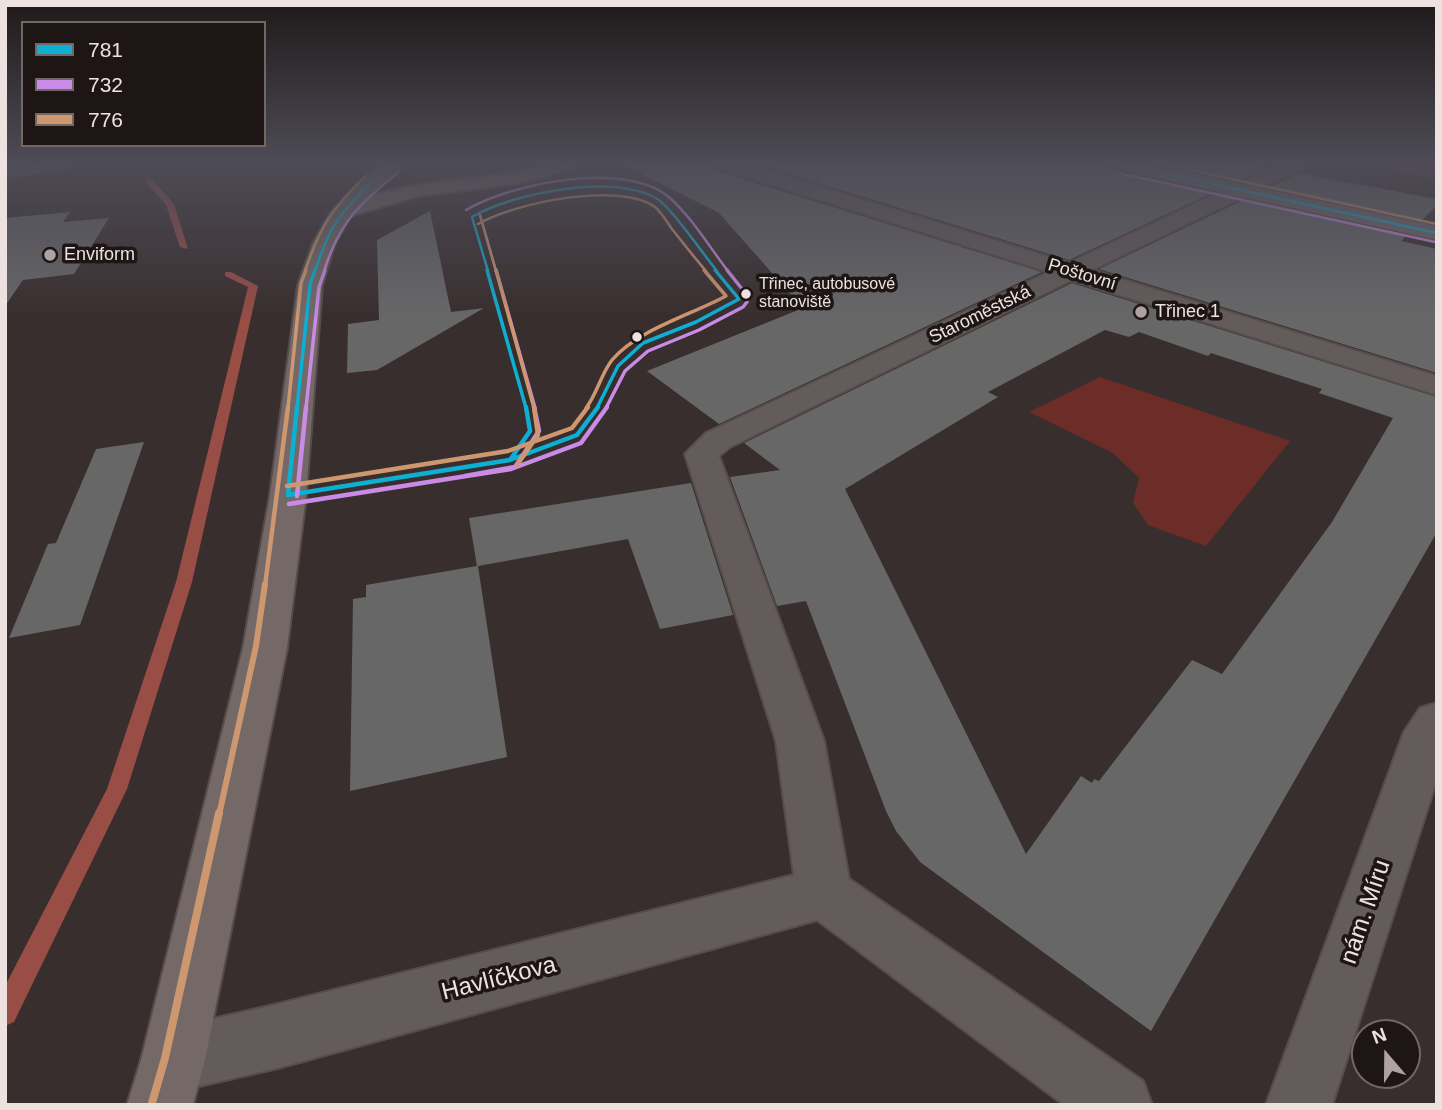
<!DOCTYPE html>
<html>
<head>
<meta charset="utf-8">
<style>
	body { margin:0 }
	#map { position:relative; width:1442px; height:1110px; overflow:hidden; background:#392e2e; font-family:Arial,sans-serif }
	canvas { display:block }
	.frame { position:absolute; inset:0; border:7px solid #eee2e0; pointer-events:none }
	.legend { position:absolute; left:21px; top:21px; width:245px; height:126px; box-sizing:border-box; background:#1e1615; border:2px solid #716866; margin:0; padding:9px 12px; list-style:none; font-size:21px; color:#eee2e0 }
	.legend li { display:flex; align-items:center; gap:14px; height:35px }
	.legend b { width:35px; border:2px solid #716866 }
	.north { position:absolute; left:1351px; top:1019px; width:70px; height:70px; box-sizing:border-box; background:#1e1615; border:2px solid #716866; border-radius:50%; rotate:340deg; font-size:19px; font-weight:700; line-height:28px; text-align:center; color:#eee2e0 }
	.north::after { content:''; display:block; margin:auto; width:24px; height:32px; background:#afa3a2; clip-path:polygon(50% 0,100% 100%,50% 72%,0 100%) }
</style>
</head>
<body>
<div id="map">
<canvas width="1442" height="1110"></canvas>
<div class="frame"></div>
<ul class="legend">
<li><b style="height:9px;background:#0dafd3"></b>781</li>
<li><b style="height:9px;background:#ca8be6"></b>732</li>
<li><b style="height:9px;background:#cd976f"></b>776</li>
</ul>
<div class="north">N</div>
</div>
<script>
const ctx = document.querySelector('canvas').getContext('2d');
ctx.lineJoin = 'round';
function paint(path, color) {
  ctx.fillStyle = color;
  ctx.fill(path, 'evenodd');
}
function stroke(path, color, width, dash) {
  ctx.strokeStyle = color;
  ctx.lineWidth = width;
  ctx.lineCap = dash ? 'butt' : 'round';
  ctx.setLineDash(dash || []);
  ctx.stroke(path);
}
function label(font, color, halo, rows, align = 'center') {
  ctx.font = font + ' Arial,sans-serif';
  ctx.lineWidth = 7;
  ctx.setLineDash([]);
  ctx.textBaseline = 'middle';
  ctx.strokeStyle = halo;
  ctx.fillStyle = color;
  for (const [text, x, y, turn = 0] of rows) {
    ctx.save();
    ctx.translate(x, y);
    ctx.rotate((+turn || 0) * Math.PI / 180);
    ctx.textAlign = isNaN(turn) ? turn : align;
    if (halo) ctx.strokeText(text, 0, 0);
    ctx.fillText(text, 0, 0);
    ctx.restore();
  }
}
const green = new Path2D(`
	M 1362,164 L 1437,164 L 1437,178 Z
	M 1100,377 L 1290,441 L 1206,546 L 1148,525 L 1133,503 L 1139,478 L 1113,453 L 1029,412 Z`);
const stream = new Path2D(`
	M 146,179 L 152,179 L 174,204 L 188,249 L 180,247 L 166,205 L 146,183 Z
	M 225,272 L 231,272 L 258,286 L 192,582 L 127,789 L 14,1022 L 5,1026 L 5,986 L 107,789 L 176,582 L 248,287 L 225,276 Z`);
const building = new Path2D(`
	M 622,164 L 715,164 L 718,171 L 1042,272 L 719,424 L 647,371 L 803,308 L 719,213 Z
	M 756,164 L 1109,164 L 1120,173 L 1212,193 L 1069,260 Z
	M 1162,164 L 1258,164 L 1268,166 L 1238,181 Z
	M 1299,173 L 1437,199 L 1437,205 L 1422,220 L 1269,187 Z
	M 1243,200 L 1406,236 L 1401,241 L 1437,249 L 1437,373 L 1099,269 Z
	M 430,211 L 451,312 L 484,308 L 377,370 L 347,373 L 348,324 L 379,320 L 377,240 Z
	M 70,212 L 63,222 L 109,218 L 74,274 L 23,280 L 5,306 L 5,218 Z
	M 1072,283 L 1437,397 L 1437,532 L 1151,1031 L 920,862 L 896,831 L 886,811 L 806,601 L 777,606 L 730,477 L 780,470 L 744,443 ZM 1105,330 L 1129,337 L 1139,332 L 1208,356 L 1211,353 L 1322,389 L 1319,393 L 1393,418 L 1332,522 L 1222,674 L 1192,660 L 1099,781 L 1094,779 L 1092,783 L 1081,776 L 1026,854 L 845,489 L 998,397 L 988,392 Z
	M 144,442 L 80,625 L 9,638 L 48,544 L 56,543 L 96,449 Z
	M 691,483 L 733,615 L 660,629 L 628,539 L 478,566 L 507,757 L 350,791 L 353,599 L 366,597 L 366,585 L 477,566 L 469,518 Z`);
const minor = new Path2D(`
	M 5,164 L 72,164 L 63,170 L 5,176 Z
	M 717,164 L 746,164 L 1069,263 L 1279,164 L 1304,164 L 1302,168 L 1092,270 L 1437,376 L 1437,395 L 1072,280 L 730,447 L 719,456 L 824,741 L 849,879 L 1143,1081 L 1152,1105 L 1064,1105 L 817,920 L 278,1068 L 173,1092 L 150,1083 L 141,1060 L 150,1037 L 173,1028 L 278,1004 L 794,875 L 776,741 L 685,454 L 706,433 L 1049,272 L 719,168 Z
	M 1437,703 L 1437,779 L 1332,1105 L 1266,1105 L 1404,732 L 1420,708 Z`);
const major = new Path2D(`
	M 383,164 L 404,164 L 367,197 C 415,182 464,180 514,172 C 532,169 555,160 572,166 L 570,170 L 514,184 L 419,196 L 350,216 L 335,243 L 322,285 L 306,495 L 287,648 L 205,1060 L 193,1105 L 127,1105 L 141,1060 L 243,648 L 270,495 L 298,285 L 313,243 L 331,212 L 364,178 Z
	M 1112,164 L 1148,164 L 1437,226 L 1437,240 L 1121,170 Z`);
const bus1Far2 = new Path2D(`
	M 1122,164 L 1437,233
	M 5,170 L 60,164
	M 472,217 L 488,271
	M 472,217 C 512,193 618,172 659,200 C 673,210 704,255 717,271
	M 315,271 C 329,227 339,215 371,182`);
const bus1Far1 = new Path2D(`
	M 487,270 L 526,408
	M 297,408 L 310,285 L 315,270
	M 597,408 L 618,366 L 643,343 L 696,322 L 739,299 L 715,270`);
const bus1 = new Path2D(`
	M 510,460 L 530,431 L 526,407
	M 288,495 L 510,460 L 577,435 L 598,407
	M 288,495 L 297,407`);
const bus2Far2 = new Path2D(`
	M 1119,173 L 1435,242
	M 466,210 C 512,183 628,159 671,199 C 693,219 710,248 728,271
	M 480,215 L 496,271
	M 324,271 C 340,221 360,203 400,171`);
const bus2Far1 = new Path2D(`
	M 496,270 L 535,408
	M 306,408 L 319,287 L 325,270
	M 606,408 L 625,371 L 648,351 L 699,330 L 743,307 L 747,302 L 746,294 L 727,270`);
const bus2 = new Path2D(`
	M 465,476 L 515,467 L 539,431 L 534,407
	M 297,496 L 306,407
	M 289,504 L 511,469 L 581,443 L 607,407`);
const bus3Far4 = new Path2D(`
	M 1163,164 L 1437,224
	M 480,215 L 496,271
	M 478,224 C 514,203 619,181 655,207 C 662,213 667,222 672,229 C 683,243 694,257 706,271
	M 305,271 C 321,224 331,211 365,176`);
const bus3Far3 = new Path2D(`
	M 496,270 L 534,408
	M 288,408 L 301,283 L 306,270
	M 586,408 C 597,394 601,374 612,360 C 637,330 691,315 726,296 L 704,270`);
const bus3Far2 = new Path2D(`
	M 517,465 L 538,435 L 534,407
	M 287,486 L 508,451 L 572,428 L 588,407
	M 265,586 L 288,407`);
const bus3Far1 = new Path2D(`
	M 219,815 L 256,646 L 265,584`);
const bus3 = new Path2D(`
	M 152,1103 L 165,1058 L 219,813`);
const markers = [
	[50,255,7,"#afa3a2"],
	[746,294,6,"#eee2e0"],
	[1141,312,7,"#afa3a2"],
	[637,337,6,"#eee2e0"]
];
const farBusnames = [
	["Třinec, autobusové",759,285],
	["stanoviště",759,303]
];
const farPoinames = [
	["Enviform",64,255],
	["Třinec 1",1155,312]
];
const farStreetnames = [
	["Poštovní",1082,275,17],
	["Staroměstská",980,315,-26]
];
const nearStreetnames = [
	["nám. Míru",1366,912,-71],
	["Havlíčkova",499,979,-14]
];
paint(green, '#6c2d28');
paint(stream, '#984d45');
paint(building, '#686768');
stroke(minor, '#554c4b', 4);
stroke(major, '#554c4b', 4);
paint(minor, '#645c5a');
paint(major, '#746967');
stroke(bus1Far2, '#0dafd3', 2.5);
stroke(bus1Far1, '#0dafd3', 3.5);
stroke(bus1, '#0dafd3', 4.5);
stroke(bus2Far2, '#ca8be6', 2.5);
stroke(bus2Far1, '#ca8be6', 3.5);
stroke(bus2, '#ca8be6', 4.5);
stroke(bus3Far4, '#cd976f', 2.5);
stroke(bus3Far3, '#cd976f', 3.5);
stroke(bus3Far2, '#cd976f', 4.5);
stroke(bus3Far1, '#cd976f', 6);
stroke(bus3, '#cd976f', 8);
const sky = ctx.createLinearGradient(0, 0, 0, 320);
sky.addColorStop(0, '#1f1919');
sky.addColorStop(0.51, '#4e4c57');
sky.addColorStop(1, '#4e4c5700');
ctx.fillStyle = sky;
ctx.fillRect(0, 0, 1442, 320);
for (const [x, y, r, color] of markers) {
  const dot = new Path2D();
  dot.arc(x, y, r, 0, 2 * Math.PI);
  ctx.fillStyle = color;
  ctx.fill(dot);
  stroke(dot, '#1e1615', 2.5);
}
label('16px', '#eee2e0', '#1e1615', farBusnames, 'left');
label('18px', '#eee2e0', '#1e1615', farPoinames, 'left');
label('18px', '#eee2e0', '#1e1615', farStreetnames);
label('24px', '#eee2e0', '#1e1615', nearStreetnames);
</script>
</body>
</html>
